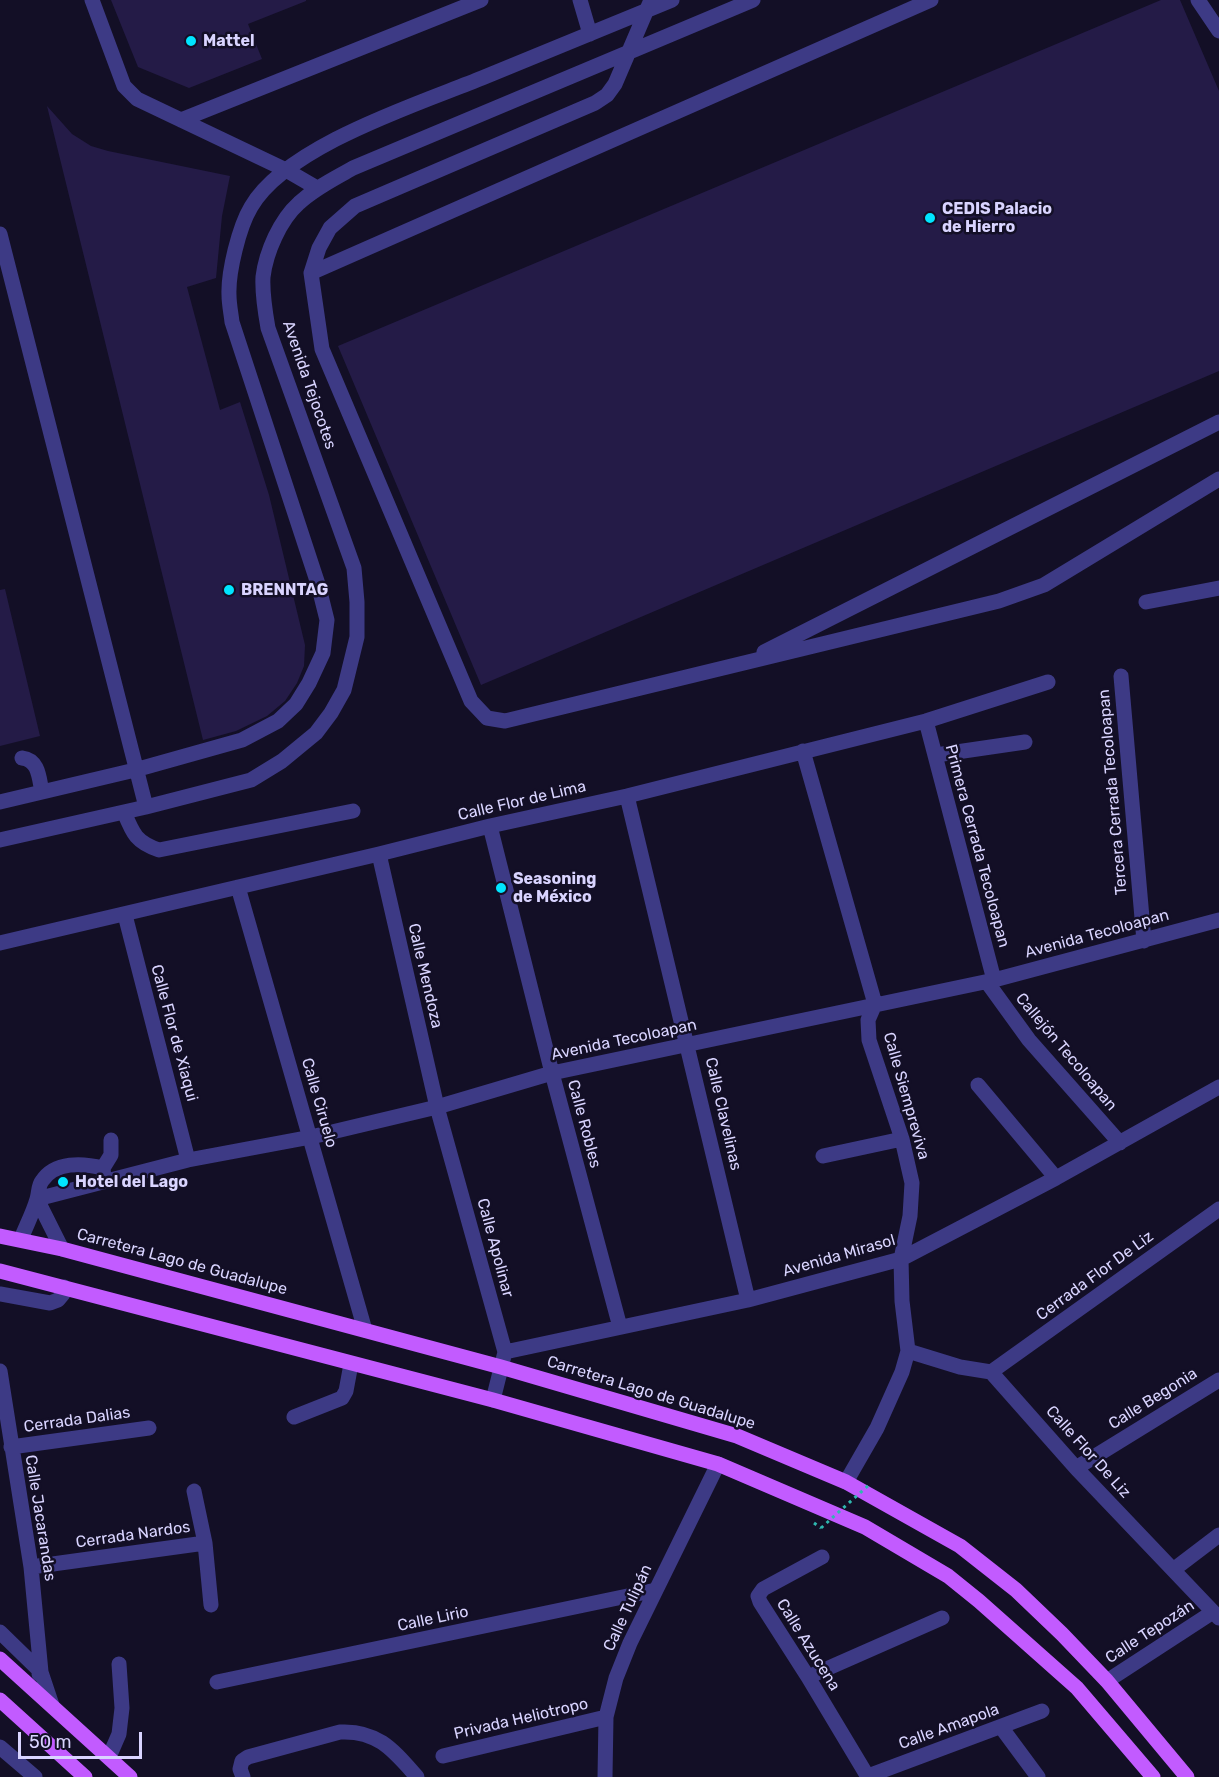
<!DOCTYPE html>
<html>
<head>
<meta charset="utf-8">
<style>
	body { margin:0 }
	#map { position:relative; width:1219px; height:1777px; overflow:hidden; background:#130f26; font-family:Rubik,sans-serif }
	canvas { display:block }
	.scale { position:absolute; left:18px; top:1732px; width:124px; height:27px; box-sizing:border-box; border:3px solid #d9d4ff; border-top:0; padding-left:8px; font-size:18px; line-height:21px; white-space:nowrap; color:#d9d4ff; -webkit-text-stroke:4px #130f26; paint-order:stroke }
</style>
</head>
<body>
<div id="map">
<canvas width="1219" height="1777"></canvas>
<div class="scale">50 m</div>
</div>
<script>
const ctx = document.querySelector('canvas').getContext('2d');
ctx.lineJoin = 'round';
function paint(path, color) {
  ctx.fillStyle = color;
  ctx.fill(path, 'evenodd');
}
function stroke(path, color, width, dash) {
  ctx.strokeStyle = color;
  ctx.lineWidth = width;
  ctx.lineCap = dash ? 'butt' : 'round';
  ctx.setLineDash(dash || []);
  ctx.stroke(path);
}
function label(font, color, halo, rows, align = 'center') {
  ctx.font = font + ' Rubik,sans-serif';
  ctx.lineWidth = 5;
  ctx.setLineDash([]);
  ctx.textBaseline = 'middle';
  ctx.strokeStyle = halo;
  ctx.fillStyle = color;
  for (const [text, x, y, turn = 0] of rows) {
    ctx.save();
    ctx.translate(x, y);
    ctx.rotate((+turn || 0) * Math.PI / 180);
    ctx.textAlign = isNaN(turn) ? turn : align;
    if (halo) ctx.strokeText(text, 0, 0);
    ctx.fillText(text, 0, 0);
    ctx.restore();
  }
}
const building = new Path2D(`
	M 111,0 L 306,0 L 306,1 L 248,24 L 262,59 L 189,88 L 138,67 Z
	M 1161,0 L 1180,0 L 1219,91 L 1219,371 L 481,685 L 338,346 Z
	M 47,106 L 72,134 L 91,146 L 108,151 L 230,176 L 222,216 L 216,278 L 187,287 L 220,410 L 240,402 L 269,495 L 305,645 L 304,666 L 297,683 L 285,701 L 267,716 L 236,731 L 203,740 Z
	M 5,589 L 40,736 L 0,746 L 0,590 Z`);
const path = new Path2D(`
	M 814,1523 L 821,1528`);
const minor = new Path2D(`
	M 92,0 L 124,86 L 137,99 L 286,170 L 317,188
	M 580,0 L 590,34
	M 651,0 L 615,84 L 607,95 L 595,103 L 355,206 L 330,228 L 319,248 L 311,273 L 322,349 L 471,701 L 487,718 L 505,721 L 999,601 L 1044,585 L 1219,479
	M 1198,0 L 1219,31
	M 181,120 L 481,0
	M 0,234 L 146,807
	M 311,273 L 931,0
	M 1146,602 L 1219,588
	M 764,652 L 1219,422
	M 1121,676 L 1144,941
	M 926,721 L 994,980
	M 803,751 L 875,1004 L 868,1020 L 869,1040 L 902,1139 L 912,1183 L 910,1216 L 901,1259 L 902,1301 L 908,1351 L 902,1372 L 877,1428 L 846,1482
	M 936,755 L 1025,742
	M 22,758 C 39,760 39,778 42,792
	M 627,796 L 748,1300
	M 0,802 L 135,770 L 242,740 L 278,721 L 296,704 L 309,683 L 323,653 L 327,620 L 318,584 L 232,322 C 231,313 229,304 229,295 C 228,272 239,227 251,207 C 286,146 418,104 482,78 C 545,52 609,26 672,0
	M 124,812 C 133,834 136,842 159,850 L 353,811
	M 490,826 L 552,1073 L 620,1327
	M 0,840 L 146,807 L 251,780 L 282,761 L 316,733 L 331,713 L 344,690 L 357,637 L 357,602 L 354,568 L 268,328 C 265,311 262,294 263,277 C 266,252 280,220 299,203 C 315,188 334,179 353,168 L 753,0
	M 379,854 L 437,1107 L 505,1352 L 493,1400
	M 238,887 L 365,1330
	M 125,915 L 188,1160
	M 0,943 L 379,854 L 490,826 L 627,796 L 926,721 L 1048,682
	M 987,982 L 1029,1040 L 1120,1143
	M 978,1085 L 1056,1178
	M 823,1156 L 902,1139
	M 104,1177 L 103,1168 L 111,1155 L 111,1140
	M 37,1199 L 188,1160 L 311,1137 L 437,1107 L 552,1073 L 994,980 L 1219,920
	M 37,1199 L 62,1249
	M 21,1239 C 26,1226 33,1213 37,1199 C 39,1193 38,1186 42,1181 C 55,1161 83,1163 103,1168
	M 0,1294 L 50,1303 L 58,1300 L 63,1294 L 64,1287
	M 908,1351 L 960,1367 L 991,1372 L 1076,1468 L 1219,1618
	M 505,1352 L 748,1300 L 901,1259 L 1056,1178 L 1219,1087
	M 0,1371 L 31,1567 L 41,1672 L 52,1705
	M 991,1372 L 1219,1209
	M 294,1417 L 342,1398 L 346,1391 L 351,1364
	M 11,1447 L 149,1428
	M 1076,1468 L 1219,1380
	M 194,1491 L 205,1543 L 211,1605
	M 822,1557 L 763,1589 L 758,1596 L 760,1602 L 808,1677 L 868,1777
	M 31,1567 L 205,1543
	M 1173,1570 L 1219,1535
	M 0,1632 L 41,1672 L 39,1674
	M 808,1677 L 942,1618
	M 1107,1681 L 1213,1612
	M 217,1682 L 656,1590
	M 1001,1727 L 1038,1777
	M 0,1747 L 35,1777
	M 443,1756 L 606,1717
	M 109,1757 L 119,1734 L 122,1708 L 119,1664
	M 868,1776 L 1042,1711
	M 243,1777 L 240,1769 L 242,1761 L 248,1757 L 340,1732 C 378,1730 394,1751 417,1777
	M 605,1777 L 606,1717 L 616,1678 L 630,1643 L 718,1464`);
const major = new Path2D(`
	M 0,1236 L 62,1249 L 501,1367 L 737,1436 L 846,1482 L 960,1546 L 1016,1590 L 1062,1634 L 1107,1681 L 1187,1777
	M 0,1271 L 493,1400 L 718,1464 L 865,1527 L 948,1576 L 979,1601 L 1077,1688 L 1153,1777
	M 0,1659 L 130,1777
	M 0,1700 L 85,1777`);
const pathBridge = new Path2D(`
	M 821,1528 L 869,1485`);
const markers = [
	[191,41,6,"#00e5ff"],
	[930,218,6,"#00e5ff"],
	[229,590,6,"#00e5ff"],
	[501,888,6,"#00e5ff"],
	[63,1182,6,"#00e5ff"]
];
const poiNames = [
	["Mattel",203,41],
	["CEDIS Palacio",942,209],
	["de Hierro",942,227],
	["BRENNTAG",241,590],
	["Seasoning",513,879],
	["de México",513,897],
	["Hotel del Lago",75,1182]
];
const streetNames = [
	["Avenida Tejocotes",309,385,71],
	["Tercera Cerrada Tecoloapan",1113,792,-95],
	["Calle Flor de Lima",522,801,-13],
	["Primera Cerrada Tecoloapan",977,846,75],
	["Avenida Tecoloapan",1097,934,-15],
	["Calle Mendoza",425,976,77],
	["Calle Flor de Xiaqui",174,1033,75],
	["Avenida Tecoloapan",624,1040,-12],
	["Callejón Tecoloapan",1066,1052,50],
	["Calle Siempreviva",906,1096,74],
	["Calle Ciruelo",319,1103,74],
	["Calle Clavelinas",723,1114,77],
	["Calle Robles",584,1124,75],
	["Calle Apolinar",495,1248,75],
	["Avenida Mirasol",839,1256,-16],
	["Carretera Lago de Guadalupe",182,1262,15],
	["Cerrada Flor De Liz",1095,1276,-36],
	["Carretera Lago de Guadalupe",651,1393,17],
	["Calle Begonia",1153,1399,-32],
	["Cerrada Dalias",77,1420,-8],
	["Calle Flor De Liz",1088,1452,48],
	["Calle Jacarandas",40,1518,81],
	["Cerrada Nardos",133,1535,-8],
	["Calle Tulipán",628,1608,-65],
	["Calle Lirio",433,1619,-12],
	["Calle Tepozán",1150,1632,-33],
	["Calle Azucena",808,1645,58],
	["Privada Heliotropo",521,1719,-13],
	["Calle Amapola",949,1727,-20]
];
paint(building, '#241b47');
stroke(path, '#2fb8b0', 3, [3, 4.5]);
stroke(minor, '#3d3a85', 15);
stroke(major, '#c25bff', 15);
stroke(pathBridge, '#2fb8b0', 3, [3, 4.5]);
for (const [x, y, r, color] of markers) {
  const dot = new Path2D();
  dot.arc(x, y, r, 0, 2 * Math.PI);
  ctx.fillStyle = color;
  ctx.fill(dot);
  stroke(dot, '#130f26', 2);
}
label('bold 16px', '#d9d4ff', '#130f26', poiNames, 'left');
label('16px', '#d9d4ff', '#130f26', streetNames);
</script>
</body>
</html>
